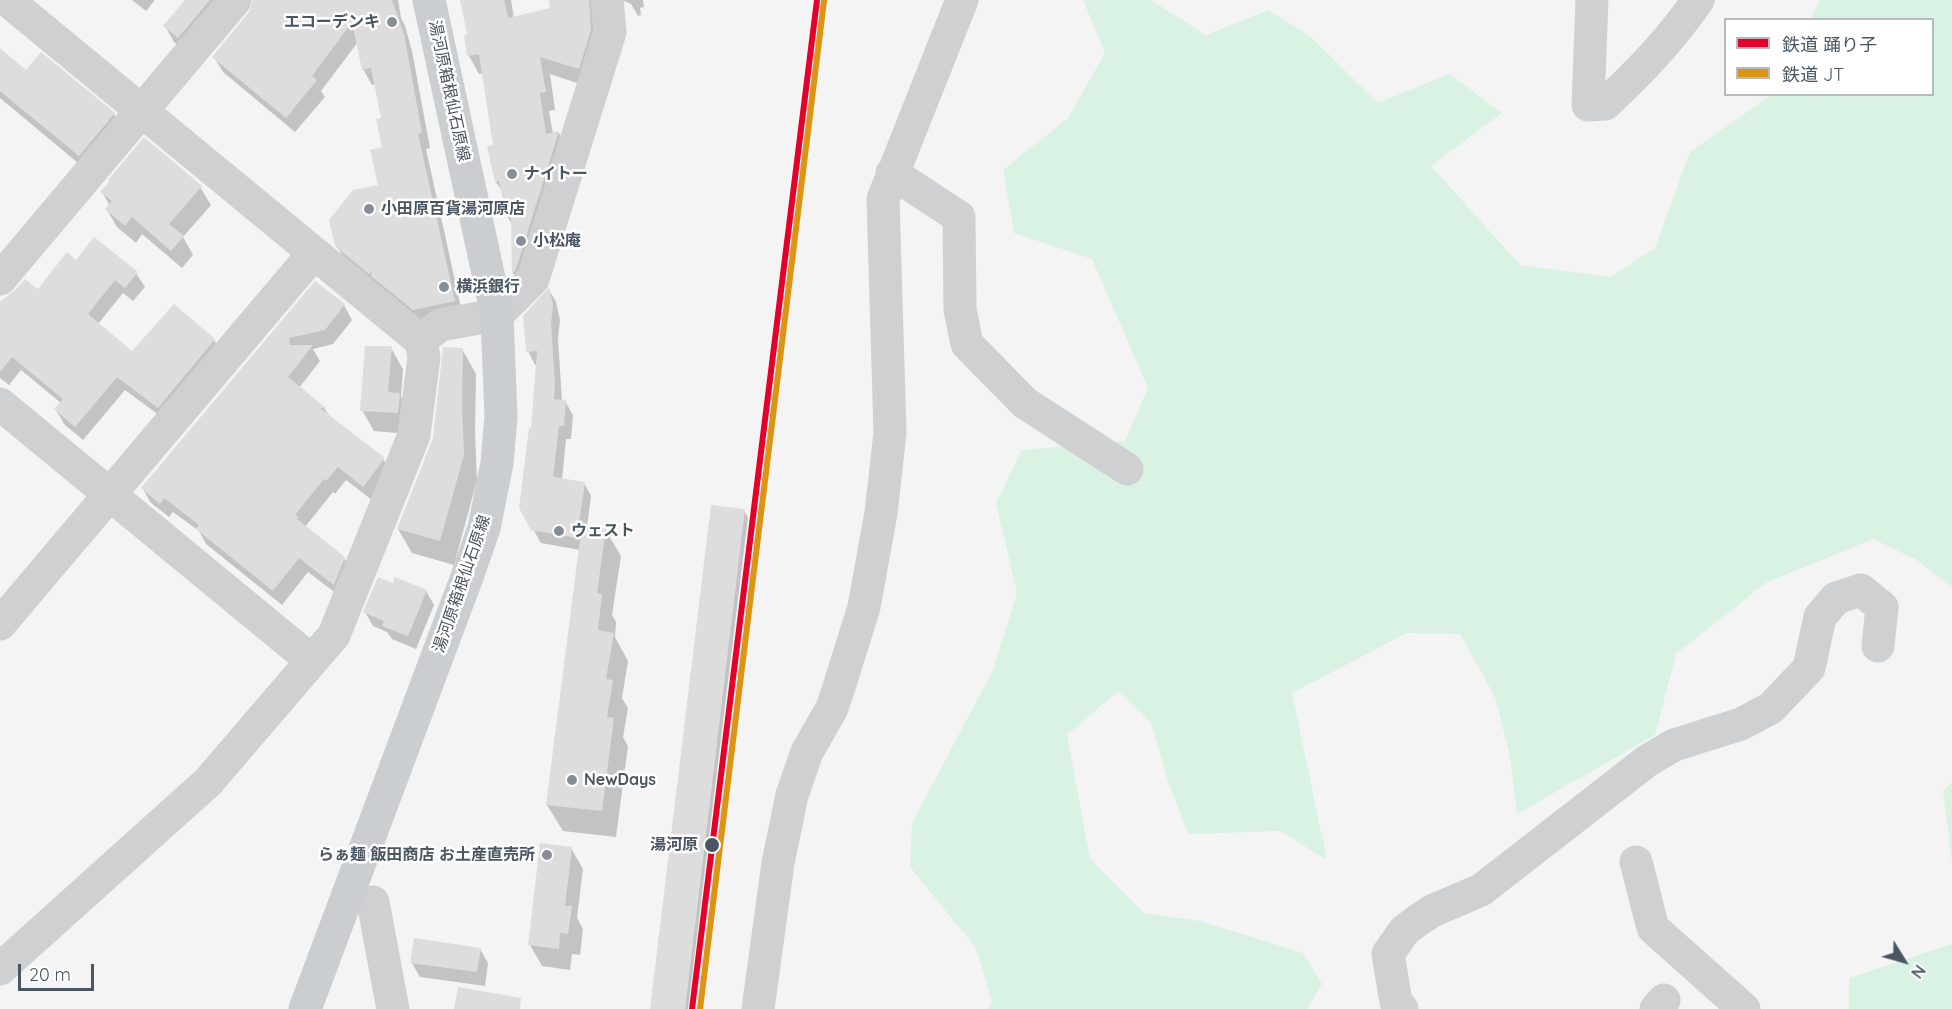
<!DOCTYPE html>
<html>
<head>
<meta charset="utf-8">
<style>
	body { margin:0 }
	#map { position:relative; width:1952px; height:1009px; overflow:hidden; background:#f4f4f4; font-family:Quicksand,"Noto Sans JP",sans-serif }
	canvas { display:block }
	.legend { position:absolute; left:1724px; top:18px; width:210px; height:78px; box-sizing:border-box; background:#fff; border:2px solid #b7bbc0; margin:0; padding:8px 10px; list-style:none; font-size:18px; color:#4a5661 }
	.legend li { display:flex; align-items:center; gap:12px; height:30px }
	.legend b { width:30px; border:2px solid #b7bbc0 }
	.north { position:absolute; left:1874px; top:931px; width:60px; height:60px; -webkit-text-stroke:4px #fff; paint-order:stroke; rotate:127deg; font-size:16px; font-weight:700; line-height:24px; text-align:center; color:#4a5661 }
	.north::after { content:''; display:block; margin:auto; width:21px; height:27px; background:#4a5661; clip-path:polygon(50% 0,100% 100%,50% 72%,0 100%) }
	.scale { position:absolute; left:18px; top:964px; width:76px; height:27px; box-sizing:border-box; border:3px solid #4a5661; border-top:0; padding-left:8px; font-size:18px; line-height:21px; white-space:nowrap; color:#4a5661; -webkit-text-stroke:4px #fff; paint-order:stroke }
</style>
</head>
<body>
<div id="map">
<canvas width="1952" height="1009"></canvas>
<ul class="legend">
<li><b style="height:8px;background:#e4002b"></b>鉄道 踊り子</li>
<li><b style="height:8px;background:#db9513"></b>鉄道 JT</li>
</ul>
<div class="north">N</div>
<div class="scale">20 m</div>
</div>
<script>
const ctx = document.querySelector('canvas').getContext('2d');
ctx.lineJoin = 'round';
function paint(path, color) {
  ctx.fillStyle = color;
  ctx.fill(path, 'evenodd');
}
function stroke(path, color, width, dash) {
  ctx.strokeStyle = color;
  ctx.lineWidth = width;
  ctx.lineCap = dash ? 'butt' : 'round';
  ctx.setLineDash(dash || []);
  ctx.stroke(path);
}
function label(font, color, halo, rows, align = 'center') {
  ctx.font = font + ' Quicksand,"Noto Sans JP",sans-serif';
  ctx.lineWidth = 5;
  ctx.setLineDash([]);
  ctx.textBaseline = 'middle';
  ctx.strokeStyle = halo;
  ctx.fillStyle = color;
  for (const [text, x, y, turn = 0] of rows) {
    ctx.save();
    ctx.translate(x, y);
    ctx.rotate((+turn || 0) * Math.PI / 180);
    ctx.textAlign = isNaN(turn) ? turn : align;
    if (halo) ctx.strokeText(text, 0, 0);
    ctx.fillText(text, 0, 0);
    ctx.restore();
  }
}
const green = new Path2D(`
	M 1083,0 L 1151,0 L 1206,35 L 1268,10 L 1311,37 L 1378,103 L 1450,74 L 1502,113 L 1431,166 L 1520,265 L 1610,277 L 1655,248 L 1690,152 L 1771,95 L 1932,94 L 1932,20 L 1810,19 L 1820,0 L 1952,0 L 1952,587 L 1915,559 L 1873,539 L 1767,582 L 1676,654 L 1655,735 L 1517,814 L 1510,757 L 1495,697 L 1460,634 L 1407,633 L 1292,693 L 1327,860 L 1280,831 L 1188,834 L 1168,781 L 1151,723 L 1118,691 L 1067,735 L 1090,859 L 1144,913 L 1200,921 L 1303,953 L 1322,984 L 1307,1009 L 987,1009 L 992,1002 L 976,948 L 910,867 L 912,823 L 993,670 L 1017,593 L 996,503 L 1022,450 L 1125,441 L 1148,388 L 1092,259 L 1014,233 L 1003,170 L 1068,118 L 1105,53 Z
	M 1952,782 L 1952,863 L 1943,791 Z
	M 1952,944 L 1952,1009 L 1849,1009 L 1849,978 Z`);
const shadow = new Path2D(`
	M 132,0 L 155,0 L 146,11 Z
	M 187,0 L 234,0 L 188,53 L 174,42 L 165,26 Z
	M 254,0 L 398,0 L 401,18 L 405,26 L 412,51 L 430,148 L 426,149 L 463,317 L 423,325 L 346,261 L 336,245 L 380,186 L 384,148 L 382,119 L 375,84 L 372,85 L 363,69 L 358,42 L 321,91 L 325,97 L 295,132 L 223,72 L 214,57 L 251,13 Z
	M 461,0 L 511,0 L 514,18 L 552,9 L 550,0 L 614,0 L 589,87 L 550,74 L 555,110 L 549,111 L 553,134 L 559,133 L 569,151 L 523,291 L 513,273 L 513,226 L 507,216 L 503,193 L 496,182 L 495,146 L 484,73 L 479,74 L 469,56 L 468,35 Z
	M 622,0 L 643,0 L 644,7 L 640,8 L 641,15 L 638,16 L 631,4 Z
	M 0,50 L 26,72 L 114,114 L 124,132 L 90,173 L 0,98 Z
	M 200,187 L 211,205 L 183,237 L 193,255 L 182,268 L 142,234 L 136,243 L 117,227 L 107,210 L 110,206 L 102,192 Z
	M 76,262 L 136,273 L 145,287 L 133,301 L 123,293 L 98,324 L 132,353 L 174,306 L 214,340 L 222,354 L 167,421 L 125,390 L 83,440 L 64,424 L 56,410 L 61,403 L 21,370 L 9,385 L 0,378 L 0,304 L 38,291 Z
	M 315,283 L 344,305 L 352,320 L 333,344 L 313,349 L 320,361 L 299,388 L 325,409 L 330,417 L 383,459 L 392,474 L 372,500 L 346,480 L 335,494 L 333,492 L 305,527 L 344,558 L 352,573 L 342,598 L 308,572 L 282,605 L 206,544 L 199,531 L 173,512 L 169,517 L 151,503 L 143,489 Z
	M 549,290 L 556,302 L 560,320 L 558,339 L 562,401 L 565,401 L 573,415 L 571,439 L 566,439 L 562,480 L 584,483 L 591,496 L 587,527 L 605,529 L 621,556 L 612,615 L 616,622 L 615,637 L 628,661 L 622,698 L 628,708 L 623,737 L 628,746 L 616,837 L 563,831 L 547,805 L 580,550 L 541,543 L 533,529 L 532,430 L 537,364 L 535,365 L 528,351 Z
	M 391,348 L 403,369 L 401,397 L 412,415 L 409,434 L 374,431 L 362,410 Z
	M 462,349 L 476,374 L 475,431 L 477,480 L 454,565 L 412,553 L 398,529 L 434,438 Z
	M 744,511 L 748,517 L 688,1009 L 651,1009 Z
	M 394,585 L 426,591 L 434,605 L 416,649 L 392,639 L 387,632 L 373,626 L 365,612 Z
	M 571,848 L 583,869 L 577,918 L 583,929 L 580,955 L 572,954 L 570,970 L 542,966 L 530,945 Z
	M 480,949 L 488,963 L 485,986 L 420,977 L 412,963 Z`);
const building = new Path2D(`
	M 185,0 L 210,0 L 178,38 L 163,26 Z
	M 253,0 L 392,0 L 404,34 L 422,133 L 418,134 L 455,301 L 413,310 L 371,276 L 372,271 L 369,274 L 335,246 L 329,220 L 353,190 L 378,185 L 370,150 L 382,147 L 376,119 L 381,118 L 371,68 L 362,70 L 352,22 L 312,76 L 317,80 L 286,118 L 212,57 L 249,12 Z
	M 460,0 L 504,0 L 508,18 L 550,8 L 549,0 L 589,0 L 591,30 L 579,69 L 540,57 L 546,92 L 540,93 L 546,134 L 559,131 L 516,269 L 512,274 L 511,216 L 506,217 L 499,181 L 495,182 L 487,146 L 493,145 L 479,54 L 467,56 L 464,35 L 467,34 Z
	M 0,48 L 26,70 L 41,52 L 115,113 L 79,156 L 0,91 Z
	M 144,137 L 202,186 L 169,224 L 184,236 L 171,251 L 132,217 L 125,226 L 105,209 L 112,201 L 100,192 L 109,182 L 108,180 Z
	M 94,237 L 138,272 L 125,288 L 115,280 L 88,314 L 132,351 L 174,304 L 215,339 L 158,408 L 117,377 L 75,427 L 54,409 L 63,399 L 12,357 L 0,372 L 0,302 L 14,291 L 25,279 L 38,289 L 67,252 L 76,260 Z
	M 315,281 L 345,304 L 325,330 L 289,338 L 290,345 L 313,345 L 288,377 L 326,408 L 320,408 L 385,458 L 363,487 L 338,467 L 326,481 L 324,479 L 295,515 L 298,517 L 297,519 L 345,557 L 334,585 L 299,558 L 273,591 L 196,529 L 199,525 L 164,498 L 160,504 L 141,488 Z
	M 549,287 L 553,305 L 551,324 L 555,383 L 554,399 L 566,400 L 564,426 L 559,426 L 553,477 L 585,482 L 577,538 L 531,530 L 519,508 L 529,428 L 531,428 L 537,351 L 526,352 L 523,316 Z
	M 365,346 L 392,346 L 388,392 L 400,393 L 398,413 L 360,411 Z
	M 443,347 L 463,348 L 462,405 L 464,455 L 440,541 L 397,529 L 433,438 Z
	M 711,505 L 745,509 L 685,1009 L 650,1009 Z
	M 582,524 L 606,528 L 597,593 L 602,594 L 598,630 L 614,633 L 606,679 L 613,680 L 607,717 L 614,718 L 602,811 L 546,805 Z
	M 378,577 L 393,583 L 395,577 L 427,590 L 408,636 L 382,626 L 384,621 L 363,612 Z
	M 540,843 L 572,847 L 565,906 L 572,906 L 568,934 L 560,933 L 559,949 L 528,945 Z
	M 414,938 L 481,948 L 477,972 L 410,963 Z
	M 458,987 L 521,998 L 520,1009 L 454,1009 Z`);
const minor = new Path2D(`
	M 1592,0 L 1588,105 L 1605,104 C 1639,73 1672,38 1698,0
	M 892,173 L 959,217 L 960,310 L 967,344 L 1025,403 L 1127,469
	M 0,279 L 235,0
	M 421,341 L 440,325 L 497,315 L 533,279 L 610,32 L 607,0
	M 0,404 L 312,661
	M 0,624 L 314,253
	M 1636,862 L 1653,928 L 1744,1009
	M 373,902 L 393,1009
	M 0,969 L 208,782 L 334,635 L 414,435 L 424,357 L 421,341 L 7,0
	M 758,1009 L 778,863 L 792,795 L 807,752 L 832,708 L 839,687 L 864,607 L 881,513 L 890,433 L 883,199 L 962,0
	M 1402,1009 L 1396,1002 L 1388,954 L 1404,931 L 1417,921 L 1432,911 L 1481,890 L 1647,761 L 1674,745 L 1741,724 L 1771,708 L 1809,668 L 1820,617 L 1836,598 L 1861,590 L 1882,607 L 1878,646
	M 1656,1009 L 1664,1000`);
const major = new Path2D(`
	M 305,1009 L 467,577 L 484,528 L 497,463 L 501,417 L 497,315 L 429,0`);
const rail1 = new Path2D(`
	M 692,1009 L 817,0`);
const rail2 = new Path2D(`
	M 700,1009 L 824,1`);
const markers = [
	[392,22,6,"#868d94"],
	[512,174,6,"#868d94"],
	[369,209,6,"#868d94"],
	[521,241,6,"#868d94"],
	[444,287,6,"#868d94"],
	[559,531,6,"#868d94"],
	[572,780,6,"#868d94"],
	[712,845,8,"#4a5661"],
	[547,855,6,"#868d94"]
];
const poiNames = [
	["エコーデンキ",380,22,"right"],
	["ナイトー",524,174],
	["小田原百貨湯河原店",381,209],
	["小松庵",533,241],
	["横浜銀行",456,287],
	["ウェスト",571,531],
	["NewDays",584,780],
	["らぁ麺 飯田商店 お土産直売所",535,855,"right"]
];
const streetNames = [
	["湯河原箱根仙石原線",449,91,78],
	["湯河原箱根仙石原線",462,584,-71]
];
const stopNames = [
	["湯河原",698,845]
];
paint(green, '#d9f2e3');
paint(shadow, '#0003');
paint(building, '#ddddde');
stroke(minor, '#ced0d2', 33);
stroke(major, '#caced1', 33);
stroke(rail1, '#e4002b', 6);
stroke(rail2, '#db9513', 6);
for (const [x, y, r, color] of markers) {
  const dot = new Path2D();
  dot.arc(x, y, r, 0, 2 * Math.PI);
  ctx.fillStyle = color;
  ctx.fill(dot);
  stroke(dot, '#fff', 2);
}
label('bold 16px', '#4a5661', '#fff', poiNames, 'left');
label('16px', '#4a5661', '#fff', streetNames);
label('bold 16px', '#4a5661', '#fff', stopNames, 'right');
</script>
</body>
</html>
